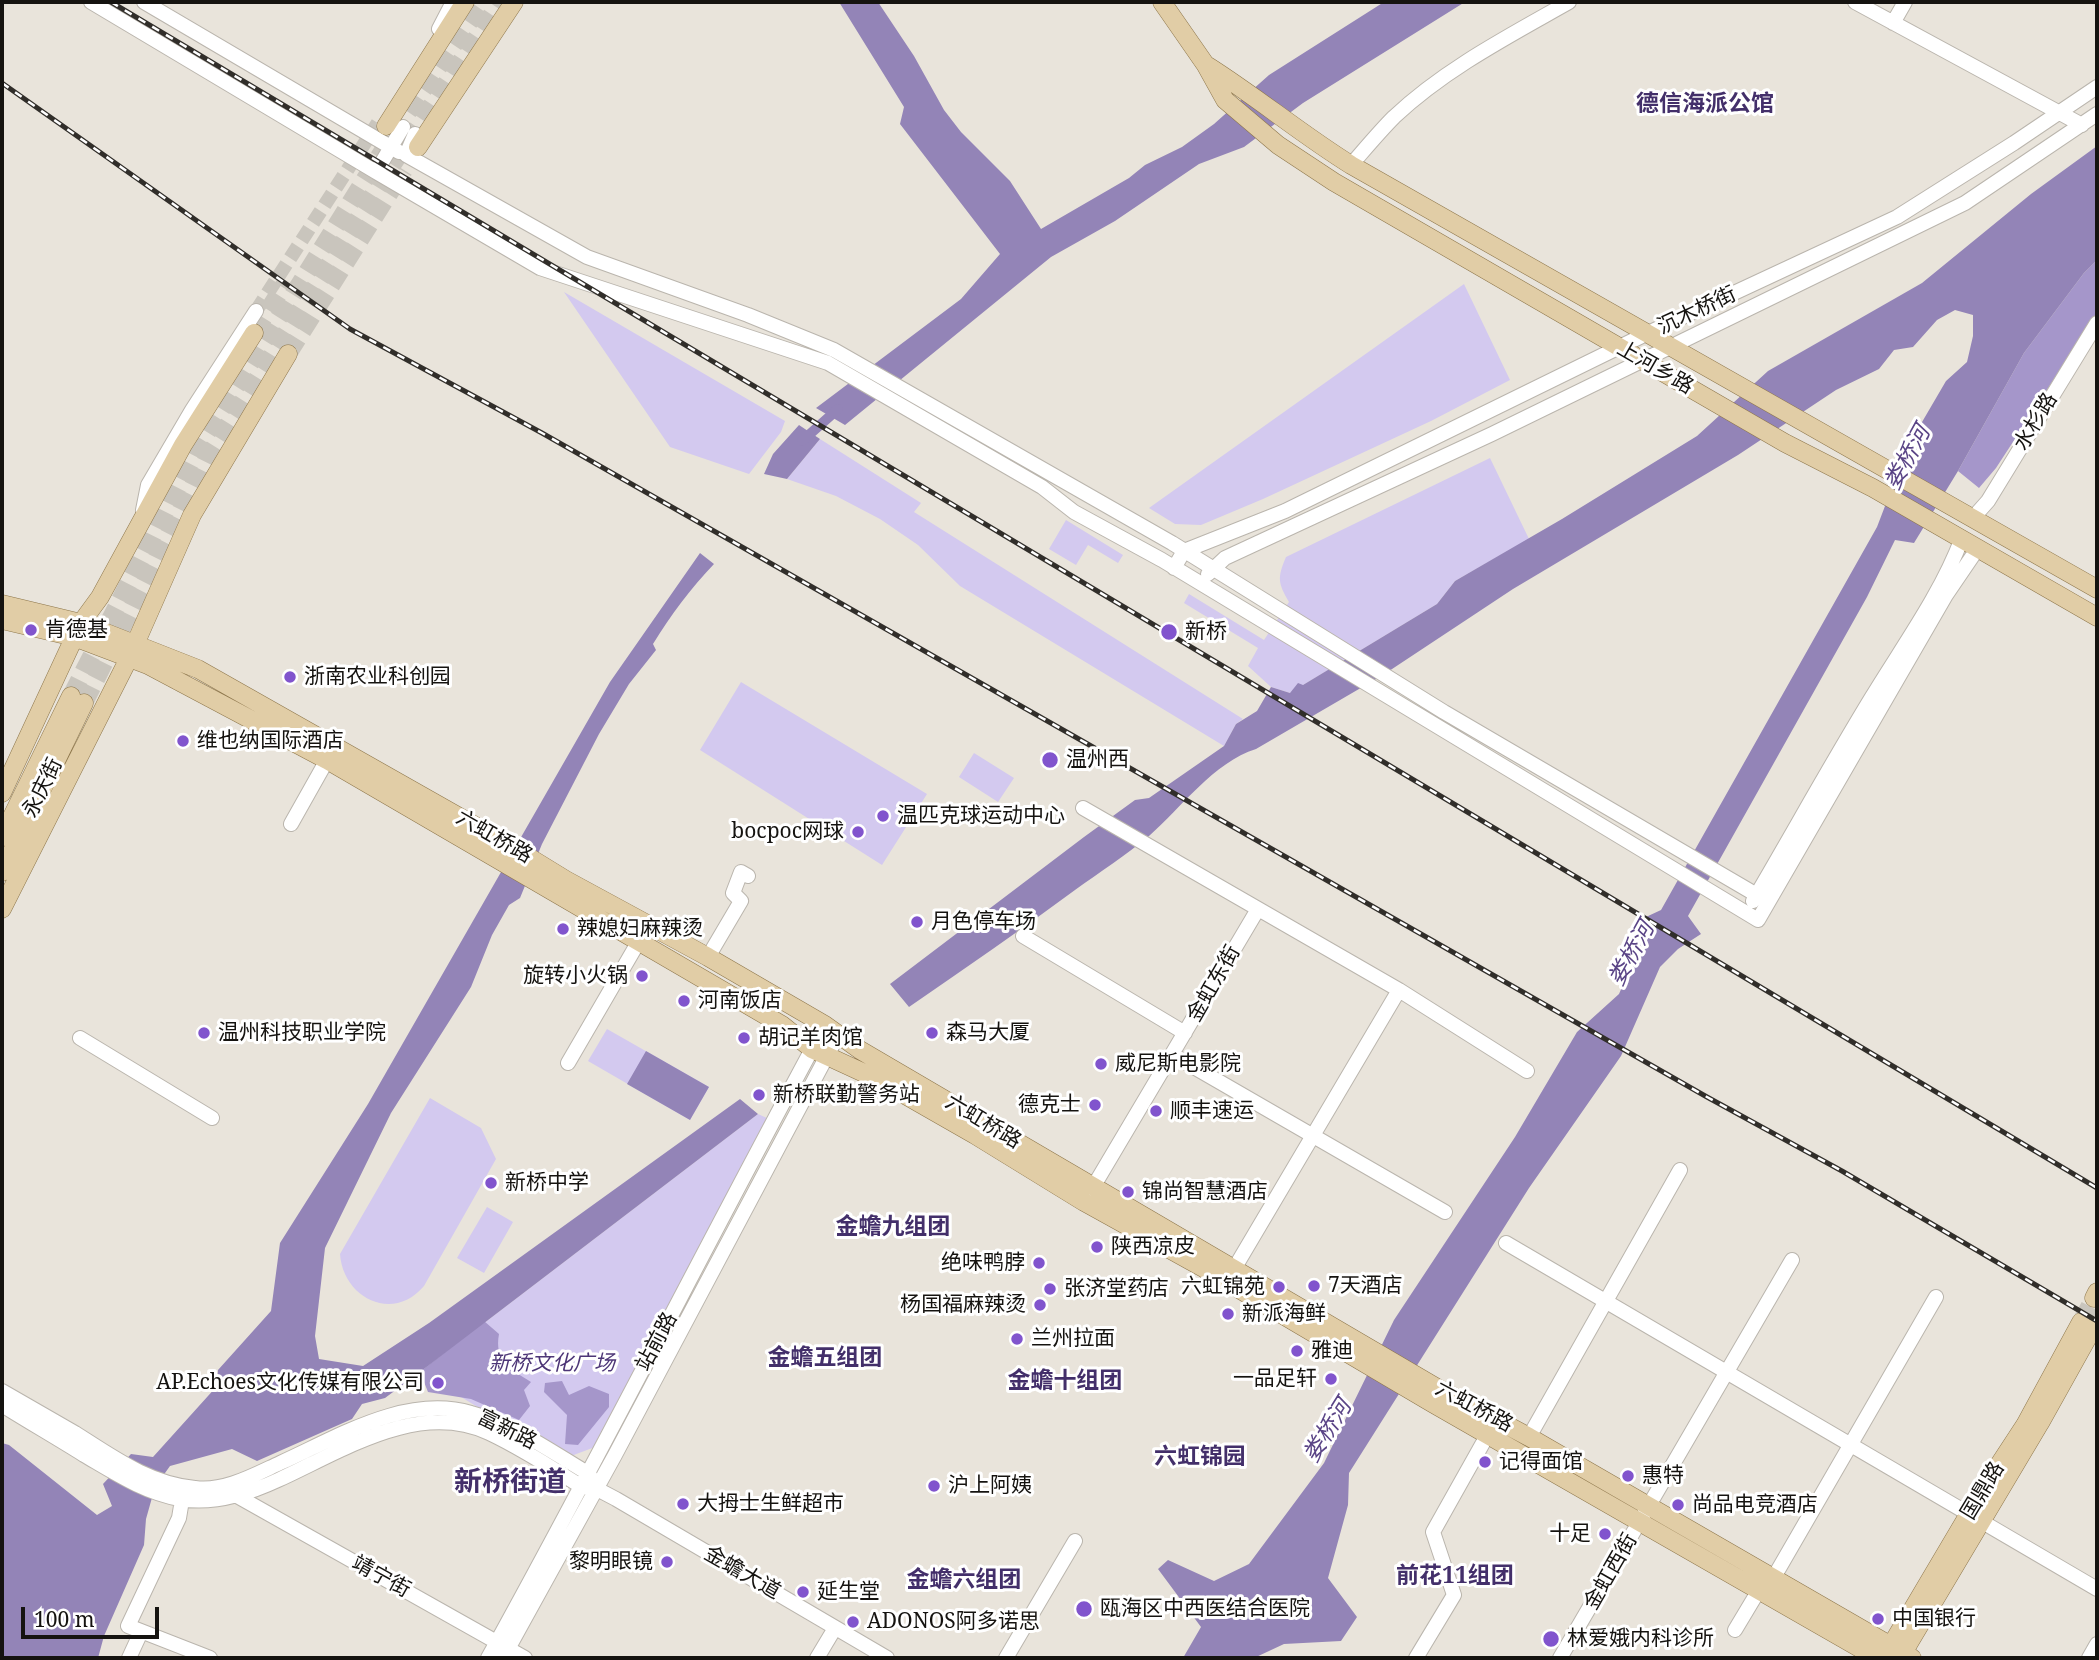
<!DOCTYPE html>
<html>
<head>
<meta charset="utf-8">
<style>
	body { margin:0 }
	#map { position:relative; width:2099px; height:1660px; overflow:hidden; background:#e9e4db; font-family:"Noto Serif",serif }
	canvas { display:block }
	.frame { position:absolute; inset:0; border:4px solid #151310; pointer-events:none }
	.scale { position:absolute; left:21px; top:1607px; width:138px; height:32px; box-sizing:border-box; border:4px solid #151310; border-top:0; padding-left:9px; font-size:21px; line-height:24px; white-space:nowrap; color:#151310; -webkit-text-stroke:5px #fff; paint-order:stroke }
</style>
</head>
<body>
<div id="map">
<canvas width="2099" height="1660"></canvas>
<div class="frame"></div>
<div class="scale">100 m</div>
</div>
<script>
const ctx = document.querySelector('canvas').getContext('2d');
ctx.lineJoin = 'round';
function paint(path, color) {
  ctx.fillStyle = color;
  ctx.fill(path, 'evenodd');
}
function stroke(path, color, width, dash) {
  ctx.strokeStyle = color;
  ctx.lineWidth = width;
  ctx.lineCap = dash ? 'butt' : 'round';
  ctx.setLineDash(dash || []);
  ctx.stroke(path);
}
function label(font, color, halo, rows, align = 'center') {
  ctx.font = font + ' "Noto Serif","Noto Sans SC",serif';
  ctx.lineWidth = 6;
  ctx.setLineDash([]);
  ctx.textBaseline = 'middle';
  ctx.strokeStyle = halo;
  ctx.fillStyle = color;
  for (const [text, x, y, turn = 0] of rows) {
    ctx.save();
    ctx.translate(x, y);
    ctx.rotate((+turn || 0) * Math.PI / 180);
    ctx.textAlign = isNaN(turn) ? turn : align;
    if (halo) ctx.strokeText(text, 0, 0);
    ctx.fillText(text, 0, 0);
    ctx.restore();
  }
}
const green = new Path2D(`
	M 1464,284 L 1510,380 L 1431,421 L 1263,499 L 1201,525 L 1175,524 L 1149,508 Z
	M 564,292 L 785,421 L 781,432 L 749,474 L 670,447 Z
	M 820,439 L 921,503 L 914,512 L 1243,719 L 1236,724 L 1224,746 L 960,586 L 918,545 L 880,519 L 836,496 L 787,479 Z
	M 1490,458 L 1529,539 L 1455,581 L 1437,604 L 1290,693 L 1271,687 L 1248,666 L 1258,648 L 1184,603 L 1189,594 L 1264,640 L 1289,602 C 1278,583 1277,578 1286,557 Z
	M 1066,520 L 1123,555 L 1118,563 L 1088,545 L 1076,565 L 1049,549 Z
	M 741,682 L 927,794 L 882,865 L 700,750 Z
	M 974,753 L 1014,778 L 998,802 L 959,777 Z
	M 607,1029 L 709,1087 L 690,1120 L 588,1061 Z
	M 430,1098 L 481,1128 L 496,1159 L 424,1286 C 393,1323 343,1298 340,1254 Z
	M 758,1114 L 769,1119 L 595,1447 L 563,1459 L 420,1372 Z
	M 487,1207 L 513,1222 L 484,1273 L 457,1258 Z`);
const forest = new Path2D(`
	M 2097,260 L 2097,313 L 1996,468 L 1979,488 L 1958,471 L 2024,353 L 2084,273 Z
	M 484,1321 L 499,1334 C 494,1361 510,1369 531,1382 L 524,1390 L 530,1406 L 519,1420 L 471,1399 L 428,1392 L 420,1372 Z
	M 562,1381 L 569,1395 L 589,1386 L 609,1394 L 609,1407 L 578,1445 L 565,1444 L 567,1415 L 544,1392 L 545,1383 Z`);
const water = new Path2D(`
	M 839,2 L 878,2 L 914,56 L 944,110 L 961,132 L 1010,181 L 1041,229 L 1129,178 L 1145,165 L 1182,147 L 1214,124 L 1269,75 L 1384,2 L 1465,2 L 1303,103 L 1244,147 L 1199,164 L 1115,221 L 1051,257 L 845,425 L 816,408 L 961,299 L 1000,254 L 900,124 L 904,107 Z
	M 2097,146 L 2097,260 L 2084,273 L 2024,353 L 1958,471 L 1914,543 L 1895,540 L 1867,597 L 1688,916 L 1701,934 L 1678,949 L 1660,967 L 1621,1056 L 1529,1188 L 1349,1473 L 1348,1505 L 1328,1578 L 1357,1617 L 1341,1641 L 1284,1644 L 1254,1658 L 1183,1658 L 1201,1627 L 1158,1569 L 1168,1560 L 1214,1581 L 1249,1564 L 1324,1463 L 1394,1320 L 1515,1137 L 1577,1032 L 1619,994 L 1632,964 L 1638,930 L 1633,923 L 1661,910 L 1877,527 L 1908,446 L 1946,381 L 1967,362 L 1973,336 L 1973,315 L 1955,310 L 1937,320 L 1913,347 L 1894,350 L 1879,369 L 1836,390 L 1738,455 L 1513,589 L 1383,675 L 1256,749 C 1214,762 1181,808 1149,836 C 1126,855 1100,872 1075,890 C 1021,930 965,968 909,1007 L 890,984 L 1084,837 L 1135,800 L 1149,798 L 1224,746 L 1236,724 L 1257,711 L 1271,687 L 1290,693 L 1298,683 L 1303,685 L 1437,604 L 1455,581 L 1562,519 L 1697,436 L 1768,371 L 1922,283 L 2031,194 Z
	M 799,425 L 820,439 L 787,479 L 764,474 L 773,454 Z
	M 700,553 L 714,564 C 690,589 671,615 653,644 L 656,650 L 629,684 L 599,734 L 542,844 L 520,898 L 509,905 L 492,935 L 471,987 L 391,1113 L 325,1248 L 315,1336 L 319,1359 L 363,1366 L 429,1323 L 740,1099 L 758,1114 L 420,1372 L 385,1398 L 362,1404 L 352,1419 L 257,1461 L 232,1449 L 170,1466 L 155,1487 L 146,1519 L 144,1545 L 104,1636 L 98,1658 L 2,1658 L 2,1443 L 9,1445 L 97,1515 L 112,1506 L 103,1484 L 131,1454 L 153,1457 L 217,1386 L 218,1370 L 271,1311 L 280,1243 L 368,1104 L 610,682 Z
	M 646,1051 L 709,1087 L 690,1120 L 627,1084 Z`);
const canal = new Path2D(`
	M 802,441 L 838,409`);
const minorTunnel = new Path2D(`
	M 256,311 L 379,121`);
const majorTunnel = new Path2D(`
	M 254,333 L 286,282
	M 288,354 L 404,170
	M 71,696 L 200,444 L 395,131 L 483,2
	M 84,703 L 207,458 L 385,176 L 500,2
	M 2081,1322 L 2094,1298`);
const minor = new Path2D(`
	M 91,2 L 376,172
	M 144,2 L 399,152
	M 1855,2 L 2082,125
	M 1893,23 L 1905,2
	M 439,29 L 453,2
	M 403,127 L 376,172 L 540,268 L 828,363 L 1042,487 L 1074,512 L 1162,560 L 1758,920 L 1946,595 L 1978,548
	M 415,134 L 406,155 L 587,257 L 748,315 L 834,350 L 1172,543 L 1444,712 L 1767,901
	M 1351,165 C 1365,149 1379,132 1394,117 C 1445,69 1509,36 1569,2
	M 143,510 L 148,485 L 192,410 L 256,311
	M 1972,519 L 1988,501 L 2097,323
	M 1174,568 L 1184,551 L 1285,511 L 1646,334 L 1897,217 L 2014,143 L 2097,87
	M 1208,574 L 1225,558 L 1492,434 L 1965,203 L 2097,114
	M 1083,808 L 1399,990 L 1527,1071
	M 291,824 L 327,760
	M 1753,901 C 1793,833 1831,764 1872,697 C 1903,646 1941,594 1962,538
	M 1023,936 L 1185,1033
	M 708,957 L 741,901 L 733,893 L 741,872 L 748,876
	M 80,1038 L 212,1118
	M 1173,1055 L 1445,1212
	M 568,1063 L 639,941
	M 1089,1194 L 1258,909
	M 1506,1243 L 2097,1589
	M 1234,1269 L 1399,990
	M 2,1391 C 26,1405 51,1419 75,1433 C 113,1457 149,1484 195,1488 C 224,1492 254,1475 280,1463 C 338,1437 406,1394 471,1413 C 513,1424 552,1452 589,1474 L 593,1481
	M 2,1405 C 29,1422 57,1438 84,1455 C 115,1473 145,1493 180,1499 C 214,1505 248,1494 278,1480 C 342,1451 418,1400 489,1433 C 521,1448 552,1468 582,1487 L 597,1489 L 616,1499 L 887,1658
	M 1529,1437 L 1680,1170
	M 237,1496 L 525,1658
	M 182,1500 L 179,1518 L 128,1626 L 210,1658
	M 1774,1577 L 1936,1297
	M 1735,1630 L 1759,1590
	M 129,1658 L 141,1632
	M 488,1658 C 604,1449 711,1235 825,1025
	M 503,1658 L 615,1455 L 838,1035
	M 817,1658 L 835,1628
	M 1006,1658 L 1075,1541
	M 1416,1658 L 1454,1595 L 1433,1532 L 1488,1434
	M 1560,1658 L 1792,1260
	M 2089,1658 L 2097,1644`);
const major = new Path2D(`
	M 1162,2 L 1205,64 L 1225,100 L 1278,145 L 1334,182 L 1785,443 L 1873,488 L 2097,617
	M 1208,66 C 1257,97 1301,134 1351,165 L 2097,589
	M 386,126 L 465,2
	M 418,147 L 514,2
	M 2,604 L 81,623 L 198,669 L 509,845 L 566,880 L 708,957 L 825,1025 L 860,1050 L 1439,1389 L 1529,1437 L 1912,1658
	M 2,620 L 74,637 L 148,665 L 327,760 L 782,1025 L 812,1049 L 877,1079 L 975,1135 L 1084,1202 L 1205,1269 L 1432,1403 L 1877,1658
	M 2,793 L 81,623 L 100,597 L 183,445 L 254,333
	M 2,837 L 71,696
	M 2,872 L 84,703
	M 2,909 L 129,658 L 192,515 L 288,354
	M 2094,1298 L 2097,1292
	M 1886,1654 L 1989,1480 L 2025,1425 L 2081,1322
	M 1900,1658 L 2040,1423 L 2093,1328`);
const rail = new Path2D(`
	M 111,2 L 2097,1188
	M 2,83 L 350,329 L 542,433 L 1707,1097 L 1842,1171 L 2097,1321`);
const markers = [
	[31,630,7,"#8154cd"],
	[1169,632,9,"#8154cd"],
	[290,677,7,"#8154cd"],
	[183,741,7,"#8154cd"],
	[1050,760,9,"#8154cd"],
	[883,816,7,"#8154cd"],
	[858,832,7,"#8154cd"],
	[917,922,7,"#8154cd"],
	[563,929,7,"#8154cd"],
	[642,976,7,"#8154cd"],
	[684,1001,7,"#8154cd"],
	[204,1033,7,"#8154cd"],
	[932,1033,7,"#8154cd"],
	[744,1038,7,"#8154cd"],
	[1101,1064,7,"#8154cd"],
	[759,1095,7,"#8154cd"],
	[1095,1105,7,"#8154cd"],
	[1156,1111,7,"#8154cd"],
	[491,1183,7,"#8154cd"],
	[1128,1192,7,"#8154cd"],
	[1097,1247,7,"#8154cd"],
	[1039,1263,7,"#8154cd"],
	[1314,1286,7,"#8154cd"],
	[1279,1287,7,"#8154cd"],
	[1050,1289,7,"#8154cd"],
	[1040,1305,7,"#8154cd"],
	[1228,1314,7,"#8154cd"],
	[1017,1339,7,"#8154cd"],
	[1297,1351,7,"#8154cd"],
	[1331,1379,7,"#8154cd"],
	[438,1383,7,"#8154cd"],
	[1485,1462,7,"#8154cd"],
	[1628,1476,7,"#8154cd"],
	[934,1486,7,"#8154cd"],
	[683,1504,7,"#8154cd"],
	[1678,1505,7,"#8154cd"],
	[1605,1534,7,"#8154cd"],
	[667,1562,7,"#8154cd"],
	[803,1592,7,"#8154cd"],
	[1084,1609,9,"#8154cd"],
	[1878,1619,7,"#8154cd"],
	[853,1622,7,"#8154cd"],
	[1551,1639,9,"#8154cd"]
];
const streetNames = [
	["沉木桥街",1697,311,-25],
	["上河乡路",1655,368,30],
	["水杉路",2036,422,-59],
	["永庆街",43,788,-64],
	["六虹桥路",494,837,30],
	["金虹东街",1214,984,-60],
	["六虹桥路",983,1122,31],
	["站前路",657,1342,-62],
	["六虹桥路",1474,1407,28],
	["富新路",507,1430,26],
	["国鼎路",1983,1491,-59],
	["金虹西街",1611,1572,-60],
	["金蟾大道",742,1573,30],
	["靖宁街",381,1577,29]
];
const poiNames = [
	["肯德基",45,630],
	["新桥",1185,632],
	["浙南农业科创园",304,677],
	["维也纳国际酒店",197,741],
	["温州西",1066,760],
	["温匹克球运动中心",897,816],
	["bocpoc网球",844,832,"right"],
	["月色停车场",931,922],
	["辣媳妇麻辣烫",577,929],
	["旋转小火锅",628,976,"right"],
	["河南饭店",698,1001],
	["温州科技职业学院",218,1033],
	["森马大厦",946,1033],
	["胡记羊肉馆",758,1038],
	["威尼斯电影院",1115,1064],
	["新桥联勤警务站",773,1095],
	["德克士",1081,1105,"right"],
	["顺丰速运",1170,1111],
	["新桥中学",505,1183],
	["锦尚智慧酒店",1142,1192],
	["陕西凉皮",1111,1247],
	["绝味鸭脖",1025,1263,"right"],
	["7天酒店",1328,1286],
	["六虹锦苑",1265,1287,"right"],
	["张济堂药店",1064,1289],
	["杨国福麻辣烫",1026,1305,"right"],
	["新派海鲜",1242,1314],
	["兰州拉面",1031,1339],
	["雅迪",1311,1351],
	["一品足轩",1317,1379,"right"],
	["AP.Echoes文化传媒有限公司",424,1383,"right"],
	["记得面馆",1499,1462],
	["惠特",1642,1476],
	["沪上阿姨",948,1486],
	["大拇士生鲜超市",697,1504],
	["尚品电竞酒店",1692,1505],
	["十足",1591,1534,"right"],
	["黎明眼镜",653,1562,"right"],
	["延生堂",817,1592],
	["瓯海区中西医结合医院",1100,1609],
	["中国银行",1892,1619],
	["ADONOS阿多诺思",867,1622],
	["林爱娥内科诊所",1567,1639]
];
const parkNames = [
	["新桥文化广场",552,1364]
];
const neighbourhoodNames = [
	["德信海派公馆",1705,104],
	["金蟾九组团",893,1227],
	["金蟾五组团",825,1358],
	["金蟾十组团",1065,1381],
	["六虹锦园",1200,1457],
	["前花11组团",1455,1576],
	["金蟾六组团",964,1580]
];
const waterNames = [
	["娄桥河",1908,458,-61],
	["娄桥河",1632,954,-61],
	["娄桥河",1328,1431,-58]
];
const districtNames = [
	["新桥街道",510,1483]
];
paint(green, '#d3c9ef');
paint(forest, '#a596ca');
paint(water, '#9384b7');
stroke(canal, '#9384b7', 10);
stroke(minorTunnel, '#c9c5bd', 14, [14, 7]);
stroke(majorTunnel, '#c9c5bd', 18, [18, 9]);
stroke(minor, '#bab5ad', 16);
stroke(major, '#8d764b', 19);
stroke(minor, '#fff', 14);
stroke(major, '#e1cda6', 18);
stroke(rail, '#312e2a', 5);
stroke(rail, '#fff', 2.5, [8]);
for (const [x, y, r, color] of markers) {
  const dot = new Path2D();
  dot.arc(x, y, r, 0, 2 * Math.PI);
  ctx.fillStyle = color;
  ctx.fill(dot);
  stroke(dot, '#fff', 2.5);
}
label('21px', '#151310', '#fff', streetNames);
label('21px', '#151310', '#fff', poiNames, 'left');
label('italic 21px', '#4d3677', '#fff', parkNames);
label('bold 23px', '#432f6a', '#fff', neighbourhoodNames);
label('italic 23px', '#5a4486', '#fff', waterNames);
label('bold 28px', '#432f6a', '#fff', districtNames);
</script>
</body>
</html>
